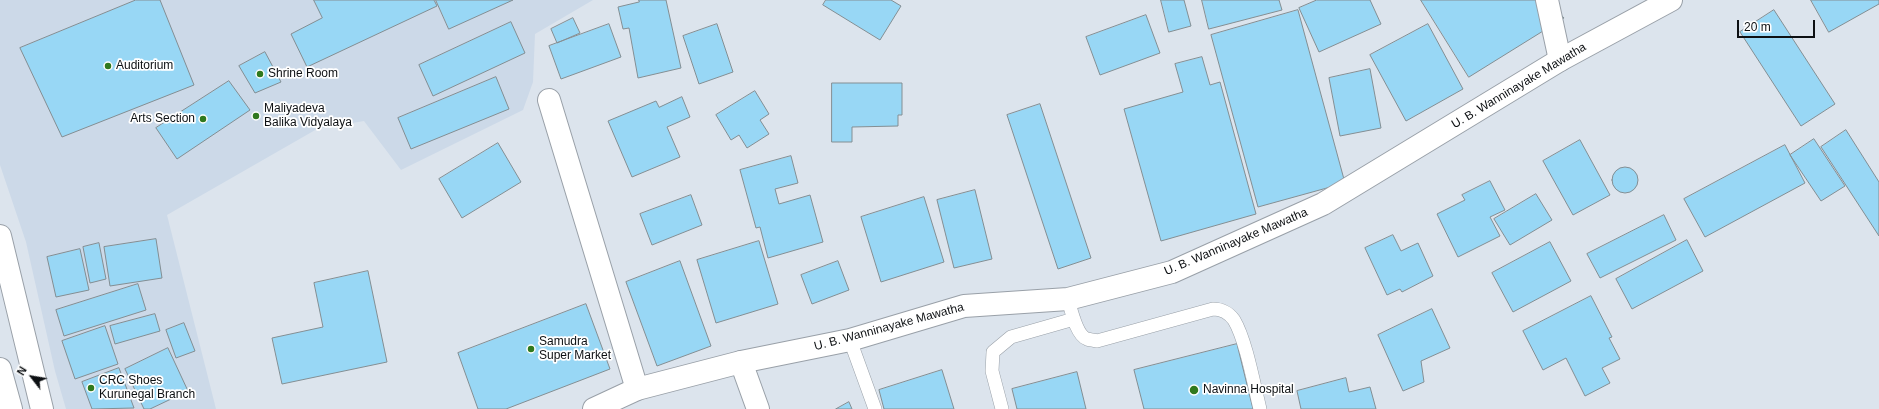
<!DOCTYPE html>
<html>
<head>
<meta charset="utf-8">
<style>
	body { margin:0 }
	#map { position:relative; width:1879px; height:409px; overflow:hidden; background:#dce4ed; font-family:Arial,sans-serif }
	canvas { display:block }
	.north { position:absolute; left:12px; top:357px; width:40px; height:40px; -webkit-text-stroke:3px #fff; paint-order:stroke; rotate:301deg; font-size:11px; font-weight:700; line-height:16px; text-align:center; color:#0d1013 }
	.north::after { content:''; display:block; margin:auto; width:14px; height:18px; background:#0d1013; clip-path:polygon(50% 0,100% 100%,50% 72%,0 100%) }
	.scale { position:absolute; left:1737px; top:20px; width:78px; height:18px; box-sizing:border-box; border:2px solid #0d1013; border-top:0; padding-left:5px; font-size:12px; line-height:14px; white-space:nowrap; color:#0d1013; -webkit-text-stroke:3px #fff; paint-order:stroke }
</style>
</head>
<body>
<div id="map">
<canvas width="1879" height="409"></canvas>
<div class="north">N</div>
<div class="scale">20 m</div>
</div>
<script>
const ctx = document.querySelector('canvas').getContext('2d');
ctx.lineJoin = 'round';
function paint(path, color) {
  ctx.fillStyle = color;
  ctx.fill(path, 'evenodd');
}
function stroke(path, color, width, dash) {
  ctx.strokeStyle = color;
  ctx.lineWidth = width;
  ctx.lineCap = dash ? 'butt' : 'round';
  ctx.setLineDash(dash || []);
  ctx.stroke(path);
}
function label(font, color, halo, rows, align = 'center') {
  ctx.font = font + ' Arial,sans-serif';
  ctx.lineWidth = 3.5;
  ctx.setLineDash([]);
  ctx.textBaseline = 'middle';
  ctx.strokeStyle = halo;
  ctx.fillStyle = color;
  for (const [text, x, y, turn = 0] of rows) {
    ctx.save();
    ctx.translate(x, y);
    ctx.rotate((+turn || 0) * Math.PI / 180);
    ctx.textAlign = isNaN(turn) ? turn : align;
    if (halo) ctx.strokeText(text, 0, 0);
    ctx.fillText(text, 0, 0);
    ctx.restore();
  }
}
const built = new Path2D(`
	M 0,0 L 593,0 L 535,34 L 533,82 L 523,110 L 401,170 L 364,121 L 317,129 L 167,215 L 216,409 L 66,409 L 55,371 L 26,242 L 0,165 Z`);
const building = new Path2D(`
	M 136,0 L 160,0 L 194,85 L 62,137 L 20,48 Z
	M 314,0 L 434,0 L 437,6 L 307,67 L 291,34 L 322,18 Z
	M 436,0 L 513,0 L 449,29 Z
	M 639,0 L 666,0 L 681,68 L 638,78 L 629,28 L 623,29 L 618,7 L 639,2 Z
	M 826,0 L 891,0 L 901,6 L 880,40 L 823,5 Z
	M 1161,0 L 1184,0 L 1191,26 L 1169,32 Z
	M 1202,0 L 1279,0 L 1282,10 L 1209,29 Z
	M 1317,0 L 1370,0 L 1381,24 L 1319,52 L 1299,8 Z
	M 1421,0 L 1547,0 L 1564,18 L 1469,77 Z
	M 1811,0 L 1879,0 L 1879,4 L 1829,32 Z
	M 1298,10 L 1345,183 L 1258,207 L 1211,35 Z
	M 1774,10 L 1835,104 L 1801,126 L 1740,32 Z
	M 1146,15 L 1160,53 L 1100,75 L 1086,37 Z
	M 573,18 L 580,33 L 557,43 L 551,29 Z
	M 511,22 L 525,53 L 433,96 L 419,65 Z
	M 609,24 L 621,57 L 561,79 L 549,46 Z
	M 717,24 L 733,72 L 699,84 L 683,36 Z
	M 1428,24 L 1463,89 L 1406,121 L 1370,55 Z
	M 265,52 L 281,82 L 255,93 L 239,66 Z
	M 1202,57 L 1210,85 L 1220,82 L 1256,214 L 1161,241 L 1124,109 L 1183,92 L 1175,64 Z
	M 1370,69 L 1381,128 L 1340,136 L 1329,78 Z
	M 496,77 L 509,109 L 411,149 L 398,118 Z
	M 229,81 L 250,110 L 177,159 L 156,128 Z
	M 832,83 L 902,83 L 902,115 L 898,115 L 898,126 L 852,127 L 852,142 L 832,142 Z
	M 755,91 L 769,114 L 760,120 L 769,134 L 747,148 L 739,135 L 731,140 L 716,115 Z
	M 682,97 L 690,117 L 667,127 L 680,157 L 632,177 L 608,121 L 656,101 L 659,107 Z
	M 1040,104 L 1091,258 L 1058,269 L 1007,115 Z
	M 1846,130 L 1879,182 L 1879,236 L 1821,147 Z
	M 1814,139 L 1845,186 L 1821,201 L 1790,155 Z
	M 1580,140 L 1610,195 L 1573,215 L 1543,161 Z
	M 498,143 L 521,182 L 462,218 L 439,179 Z
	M 1785,145 L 1805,183 L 1705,237 L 1684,199 Z
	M 791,156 L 798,183 L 775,189 L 779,204 L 810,195 L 823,242 L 768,258 L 760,227 L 756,228 L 740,170 Z
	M1612 180a13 13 0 1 1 26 0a13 13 0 1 1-26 0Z
	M 1490,181 L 1505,210 L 1490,217 L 1500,236 L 1458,257 L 1437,214 L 1465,200 L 1462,195 Z
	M 975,190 L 992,259 L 954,268 L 937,200 Z
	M 1536,194 L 1552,220 L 1510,245 L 1494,219 Z
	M 691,195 L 702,225 L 652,245 L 640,214 Z
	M 924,197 L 944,262 L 881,282 L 861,217 Z
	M 1664,215 L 1676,240 L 1600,278 L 1587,254 Z
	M 1393,235 L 1401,251 L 1418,243 L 1433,276 L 1402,292 L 1400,289 L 1387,295 L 1365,248 Z
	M 156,239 L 162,278 L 110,286 L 104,247 Z
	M 1687,240 L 1703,271 L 1632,309 L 1616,279 Z
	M 759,241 L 778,304 L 716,323 L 697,260 Z
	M 1550,242 L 1571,281 L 1513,312 L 1492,273 Z
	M 99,243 L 106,279 L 90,283 L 83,247 Z
	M 80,249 L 89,290 L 56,297 L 47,257 Z
	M 680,261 L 711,346 L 657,366 L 626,282 Z
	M 838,261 L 849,290 L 812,304 L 801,275 Z
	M 368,271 L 387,362 L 282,384 L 272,338 L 323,327 L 314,283 Z
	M 138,284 L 146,310 L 64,336 L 56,310 Z
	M 1591,296 L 1612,337 L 1609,338 L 1620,359 L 1602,368 L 1610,383 L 1585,396 L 1566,358 L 1543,370 L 1523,331 Z
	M 586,304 L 610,369 L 506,409 L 478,409 L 458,353 Z
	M 1432,309 L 1450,348 L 1421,361 L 1424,382 L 1403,391 L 1378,335 Z
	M 155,314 L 160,331 L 115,344 L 110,326 Z
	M 184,323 L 195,351 L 176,358 L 166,330 Z
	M 105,326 L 118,364 L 75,379 L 62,341 Z
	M 1237,344 L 1253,409 L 1144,409 L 1134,370 Z
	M 168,348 L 188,391 L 150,409 L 144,409 L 125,369 Z
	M 119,368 L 134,408 L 92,409 L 82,382 Z
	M 942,370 L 954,409 L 884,409 L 879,390 Z
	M 1077,372 L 1086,409 L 1017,409 L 1012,389 Z
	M 1346,378 L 1349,392 L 1370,387 L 1376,409 L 1301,409 L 1297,391 Z
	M 849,402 L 852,409 L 836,409 Z`);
const service = new Path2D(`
	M 1068,299 C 1071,309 1076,335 1087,339 C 1090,340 1094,340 1097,341 L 1213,309 C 1221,309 1229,313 1234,320 C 1246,340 1254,385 1260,409
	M 850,340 L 875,409
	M 1002,409 L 992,371 L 993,352 L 1011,337 L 1074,319`);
const minor = new Path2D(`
	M 1547,0 L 1560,60
	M 549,100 L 637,389
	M 741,362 L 758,409`);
const primary = new Path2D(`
	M 594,409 L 637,389 L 741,362 L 850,340 L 964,306 L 1068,299 L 1172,272 L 1323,204 L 1560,60 L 1671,0`);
const trunk = new Path2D(`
	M 0,236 L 42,409
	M 0,369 L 11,409`);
const markers = [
	[108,66,4,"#30791e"],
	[260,74,4,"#30791e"],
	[256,116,4,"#30791e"],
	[203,119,4,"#30791e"],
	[531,349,4,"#30791e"],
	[91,388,4,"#30791e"],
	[1194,390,5,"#30791e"]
];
const poiNames = [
	["Auditorium",116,66],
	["Shrine Room",268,74],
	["Maliyadeva",264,109],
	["Balika Vidyalaya",264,123],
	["Arts Section",195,119,"right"],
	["Samudra",539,342],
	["Super Market",539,356],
	["CRC Shoes",99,381],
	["Kurunegal Branch",99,395],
	["Navinna Hospital",1203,390]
];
const streetNames = [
	["U. B. Wanninayake Mawatha",1519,86,-31],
	["U. B. Wanninayake Mawatha",1236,242,-23],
	["U. B. Wanninayake Mawatha",889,327,-15]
];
paint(built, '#ccd9e8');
paint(building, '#98d7f5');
stroke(building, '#838e93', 1);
stroke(service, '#99a0a8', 14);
stroke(minor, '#99a0a8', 24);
stroke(primary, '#99a0a8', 24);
stroke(trunk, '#99a0a8', 24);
stroke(service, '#fff', 13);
stroke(minor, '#fff', 22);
stroke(primary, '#fff', 22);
stroke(trunk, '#fff', 22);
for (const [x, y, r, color] of markers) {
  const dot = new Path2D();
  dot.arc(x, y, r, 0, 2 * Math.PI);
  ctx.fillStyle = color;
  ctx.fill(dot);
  stroke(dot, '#fff', 1.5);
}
label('12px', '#0d1013', '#fff', poiNames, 'left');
label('12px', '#0d1013', '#fff', streetNames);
</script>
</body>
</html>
